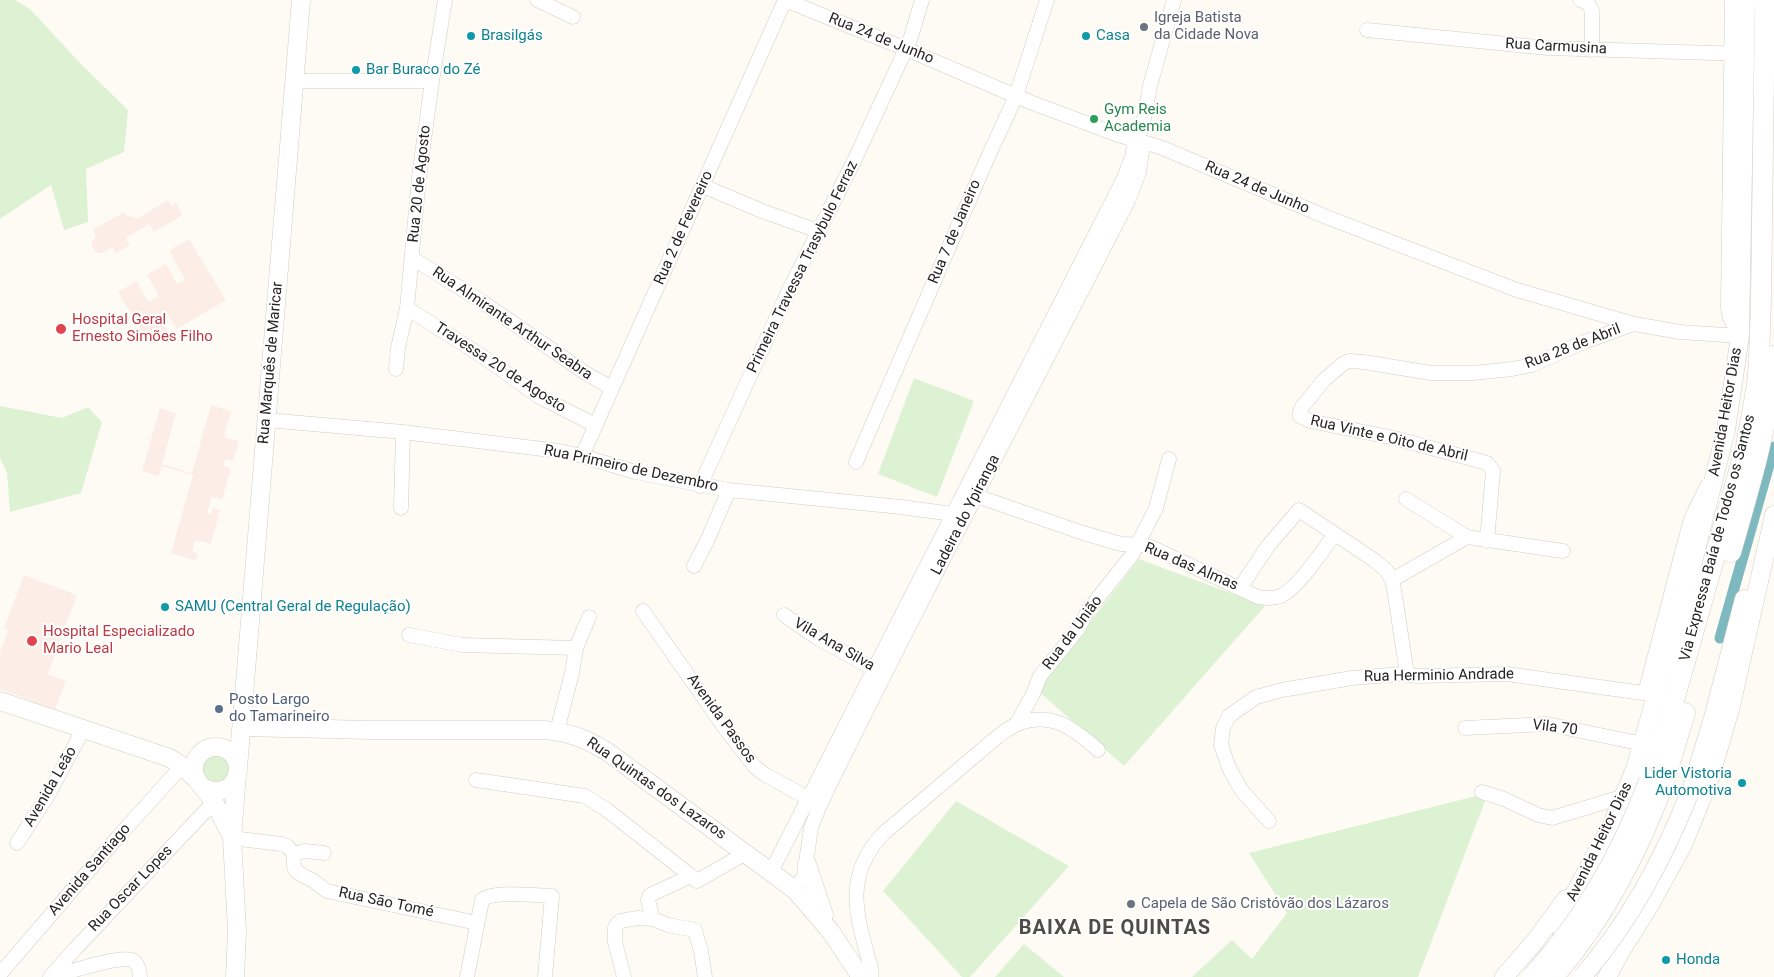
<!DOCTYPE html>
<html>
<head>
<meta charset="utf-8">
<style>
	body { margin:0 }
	canvas { display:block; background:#fefbf4 }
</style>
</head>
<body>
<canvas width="1774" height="977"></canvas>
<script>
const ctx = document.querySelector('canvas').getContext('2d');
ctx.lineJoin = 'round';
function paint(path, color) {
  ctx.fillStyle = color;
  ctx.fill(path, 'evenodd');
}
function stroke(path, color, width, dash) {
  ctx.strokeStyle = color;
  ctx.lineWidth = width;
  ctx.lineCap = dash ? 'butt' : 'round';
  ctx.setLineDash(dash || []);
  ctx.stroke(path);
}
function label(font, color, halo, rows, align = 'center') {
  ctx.font = font + ' Roboto,sans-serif';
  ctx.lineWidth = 4;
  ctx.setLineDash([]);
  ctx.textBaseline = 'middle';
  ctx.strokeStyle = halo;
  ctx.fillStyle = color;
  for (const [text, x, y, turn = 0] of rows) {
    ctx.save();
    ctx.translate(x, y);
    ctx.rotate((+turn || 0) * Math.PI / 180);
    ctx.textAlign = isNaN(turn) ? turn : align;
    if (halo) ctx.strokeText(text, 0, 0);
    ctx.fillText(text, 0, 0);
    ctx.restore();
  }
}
const medical = new Path2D(`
	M 168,200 L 172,206 L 176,203 L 183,215 L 154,232 L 149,224 L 126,238 L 130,245 L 116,253 L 112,247 L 103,253 L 98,253 L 94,250 L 91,245 L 96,235 L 93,230 L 124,212 L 127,216 L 134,217 L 137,219 Z
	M 189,239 L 226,300 L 177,329 L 165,310 L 158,315 L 169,333 L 150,345 L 118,292 L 136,281 L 149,302 L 159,296 L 147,275 L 166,264 L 177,284 L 185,279 L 169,251 Z
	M 211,405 L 231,411 L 224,437 L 239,441 L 233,461 L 225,459 L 224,466 L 231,468 L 222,500 L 212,497 L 207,513 L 211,514 L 212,508 L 220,510 L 211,544 L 195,540 L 192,552 L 198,554 L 196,561 L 171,553 L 193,475 L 162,466 L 159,476 L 142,471 L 160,408 L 176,413 L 162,464 L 192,473 Z
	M 24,575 L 77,595 L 48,674 L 66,681 L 55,710 L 0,689 L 0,652 L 8,630 L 4,628 Z`);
const green = new Path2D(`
	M 0,0 L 15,0 L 30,9 L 82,65 L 128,110 L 124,152 L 86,169 L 88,222 L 64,230 L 51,185 L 0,219 Z
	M 914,378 L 974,401 L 937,497 L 878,474 Z
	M 0,406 L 62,418 L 88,407 L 102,422 L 81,493 L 10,512 L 7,473 L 0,458 Z
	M 1139,559 L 1265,606 L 1124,766 L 1037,690 Z
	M200 768a15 15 0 1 1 30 0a15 15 0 1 1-30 0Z
	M 1488,793 L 1418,977 L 1192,977 L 1232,940 L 1252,959 L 1287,913 L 1249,853 Z
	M 956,801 L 1069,866 L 970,977 L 962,977 L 883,891 Z
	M 1024,944 L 1064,977 L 995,977 Z`);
const canal = new Path2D(`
	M 1720,638 L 1774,447`);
const minor = new Path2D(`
	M 537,0 L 573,17
	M 1580,0 L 1588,3 L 1592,11 L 1592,50
	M 1732,0 L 1728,308 L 1730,318 L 1740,336
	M 1367,30 L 1548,48 L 1746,54
	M 294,81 L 432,81
	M 703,186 L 762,211 L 818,231
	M 412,258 L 481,301 L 587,374 L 612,388
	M 407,308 L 488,360 L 538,396 L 595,425
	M 396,369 L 398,348 L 407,308 L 419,177 L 432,81 L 445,0
	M 267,420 L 403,432 L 559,451 L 582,456 L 635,472 L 729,490 L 901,507 L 960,515
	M 582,456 L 785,0 L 906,49 L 1030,102 L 1118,135 L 1160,147 L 1329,218 L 1517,290 L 1634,324 L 1680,332 L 1740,336
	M 856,462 L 987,159 L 1016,96 L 1047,0
	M 700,486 L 790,288 L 854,161 L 910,40 L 922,0
	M 968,493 L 1083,533 L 1121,544 L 1144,545 L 1151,547 L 1258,597 C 1266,598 1273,599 1281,596 C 1299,587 1322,551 1335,534
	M 1406,499 L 1467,537 L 1563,551
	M 401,508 L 403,432
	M 1487,541 L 1493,471 L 1487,463 L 1394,438 L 1310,421 L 1300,416 L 1300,412 L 1302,407 L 1324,380 L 1344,363 L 1349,361 L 1364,362 L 1431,373 L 1474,373 L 1512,369 L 1532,365 L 1584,342 L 1634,324
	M 694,566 L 707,541 L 729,490
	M 1392,580 L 1467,537
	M 1240,588 L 1268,546 L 1299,510 L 1374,560 L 1386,570 L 1392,580 L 1394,589 L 1407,674
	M 643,611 L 724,727 L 755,767 L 764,774 L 817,803
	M 784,615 L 819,639 L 882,673
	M 409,635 L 462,645 L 576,648
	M 1645,693 L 1688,530 L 1692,517 L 1707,486
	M 1016,725 L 1033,694 L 1040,676 L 1078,629 L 1089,609 L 1132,555 L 1156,508 L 1169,459
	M 1465,728 L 1547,724 L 1643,744
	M 557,731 L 572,673 L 576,648 L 589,617
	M 476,780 L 585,796 L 607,810 L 691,876
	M 1482,792 L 1504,799 L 1538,815 L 1552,818 L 1625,796
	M 1269,821 L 1242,791 L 1229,768 L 1221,745 L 1223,728 L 1229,716 L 1256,697 L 1282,690 L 1352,678 L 1401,674 L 1417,676 L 1507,674 L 1657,695
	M 232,838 L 281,844 L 287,846 L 294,854
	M 17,843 L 47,797 L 83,730
	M 294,854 C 292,872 296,872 310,879 C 316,882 321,887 327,891 L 477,923
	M 294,854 L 305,851 L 324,853
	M 771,872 L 1123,180 L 1132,157 L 1135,140 L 1142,129 L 1150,86 L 1174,0
	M 795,890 L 804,876 L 811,828 L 820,805 C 919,601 1026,401 1129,199 L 1139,172 L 1143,145
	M 653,919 L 648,900 L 650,895 L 691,876 L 697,881 L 746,853
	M 0,974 L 117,838 L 182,766
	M 50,977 L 75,949 L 214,802
	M 51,977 C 66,973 120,955 132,960 C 138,963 140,971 140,977
	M 467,977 L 482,900 C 493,890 537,896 552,896 L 545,977
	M 624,977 L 615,942 L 615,927 L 620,921 L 638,918 L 653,919 L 668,925 L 695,930 L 701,951 L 705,977
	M 871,977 L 871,968 C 857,917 842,876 884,833 L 997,737 C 1003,733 1010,727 1017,724 C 1052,711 1073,728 1098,750`);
const major = new Path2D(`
	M 0,701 L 170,758 L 182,766 L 197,780
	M 242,727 L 371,730 L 544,730 C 569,732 588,739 609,753 L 795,890 L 831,932 L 861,977
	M194 769a22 22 0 1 1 44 0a22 22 0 1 1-44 0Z
	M 238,768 L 301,0
	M 201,785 L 214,802 L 231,835
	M 1692,787 L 1713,718 L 1744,599
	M 807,864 L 824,915
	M 1561,945 L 1564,918 L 1568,906 L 1612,824 L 1635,769 L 1684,598 L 1726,430 L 1740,336 L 1746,0
	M 235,977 L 237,930 L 232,838 L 237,774
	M 1504,977 L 1536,940 L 1566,899
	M 1607,977 L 1621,951 L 1648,908 L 1683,845 L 1710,778 L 1731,706 L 1774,515`);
const highway = new Path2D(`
	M 1731,552 C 1749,488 1770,424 1773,356
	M 1649,781 L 1664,736 L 1746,446 L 1757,385 L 1759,361 L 1761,298 L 1765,0
	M 1663,785 L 1685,713`);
const majorBridge = new Path2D(`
	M 1582,977 C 1631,921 1665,856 1692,787`);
const highwayBridge = new Path2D(`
	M 1532,977 C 1585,918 1621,855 1649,781
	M 1553,977 C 1603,921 1637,854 1663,785`);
const markers = [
	[1144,27,5,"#6b7280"],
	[471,36,5,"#0f9aa8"],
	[1086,36,5,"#0f9aa8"],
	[356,70,5,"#0f9aa8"],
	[1094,119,5,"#2e9e5b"],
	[61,329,6,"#e0444e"],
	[165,607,5,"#0f9aa8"],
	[32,641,6,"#e0444e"],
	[219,709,5,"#5c6f8a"],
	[1742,783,5,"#0f9aa8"],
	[1131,904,5,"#6b7280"],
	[1666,960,5,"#0f9aa8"]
];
const worshipNames = [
	["Igreja Batista",1154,18],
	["da Cidade Nova",1154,35],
	["Capela de São Cristóvão dos Lázaros",1141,904]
];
const cultureNames = [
	["Brasilgás",481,36],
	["Casa",1096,36],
	["Bar Buraco do Zé",366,70],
	["SAMU (Central Geral de Regulação)",175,607],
	["Lider Vistoria",1732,774,"right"],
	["Automotiva",1732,791,"right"],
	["Honda",1676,960]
];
const streetNames = [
	["Rua 24 de Junho",881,39,22],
	["Rua Carmusina",1556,47,3],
	["Rua 20 de Agosto",420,184,-84],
	["Rua 24 de Junho",1257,188,23],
	["Rua 2 de Fevereiro",684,228,-66],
	["Rua 7 de Janeiro",955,232,-67],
	["Primeira Travessa Trasybulo Ferraz",803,267,-64],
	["Rua Almirante Arthur Seabra",512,324,34],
	["Rua 28 de Abril",1573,347,-21],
	["Rua Marquês de Maricar",271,363,-85],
	["Travessa 20 de Agosto",500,368,33],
	["Avenida Heitor Dias",1726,412,-80],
	["Rua Vinte e Oito de Abril",1389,439,13],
	["Rua Primeiro de Dezembro",631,469,12],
	["Ladeira do Ypiranga",966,515,-63],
	["Via Expressa Baía de Todos os Santos",1718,538,-75],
	["Rua das Almas",1191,567,23],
	["Rua da União",1073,633,-53],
	["Vila Ana Silva",834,645,30],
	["Rua Herminio Andrade",1439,676,-1],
	["Avenida Passos",721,719,54],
	["Vila 70",1555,728,7],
	["Avenida Leão",51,787,-60],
	["Rua Quintas dos Lazaros",656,789,35],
	["Avenida Heitor Dias",1600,842,-64],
	["Avenida Santiago",90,870,-49],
	["Rua Oscar Lopes",131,889,-46],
	["Rua Sāo Tomé",386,903,12]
];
const leisureNames = [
	["Gym Reis",1104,110],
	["Academia",1104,127]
];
const healthNames = [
	["Hospital Geral",72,320],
	["Ernesto Simões Filho",72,337],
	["Hospital Especializado",43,632],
	["Mario Leal",43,649]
];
const serviceNames = [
	["Posto Largo",229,700],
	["do Tamarineiro",229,717]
];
const districtNames = [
	["BAIXA DE QUINTAS",1115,929]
];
paint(medical, '#fceee7');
paint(green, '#dcf2d2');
stroke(canal, '#7fb9c0', 11);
stroke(minor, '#d0cdc6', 15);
stroke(major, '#d0cdc6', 19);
stroke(highway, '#d0cdc6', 21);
stroke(minor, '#fff', 14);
stroke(major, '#fff', 18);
stroke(highway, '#fff', 20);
stroke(majorBridge, '#d0cdc6', 19, []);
stroke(highwayBridge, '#d0cdc6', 21, []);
stroke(majorBridge, '#fff', 18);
stroke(highwayBridge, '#fff', 20);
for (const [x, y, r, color] of markers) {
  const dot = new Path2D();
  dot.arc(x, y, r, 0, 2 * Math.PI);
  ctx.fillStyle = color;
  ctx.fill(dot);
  stroke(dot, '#fff', 2);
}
label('15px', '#5b616d', '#fff', worshipNames, 'left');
label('15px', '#0d838f', '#fff', cultureNames, 'left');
label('15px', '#252422', '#fff', streetNames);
label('15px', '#27864d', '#fff', leisureNames, 'left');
label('15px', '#be3a42', '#fff', healthNames, 'left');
label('15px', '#4e5e75', '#fff', serviceNames, 'left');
ctx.letterSpacing = '1px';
label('bold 20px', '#4f4c46', '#fff', districtNames);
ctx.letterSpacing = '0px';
</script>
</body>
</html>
